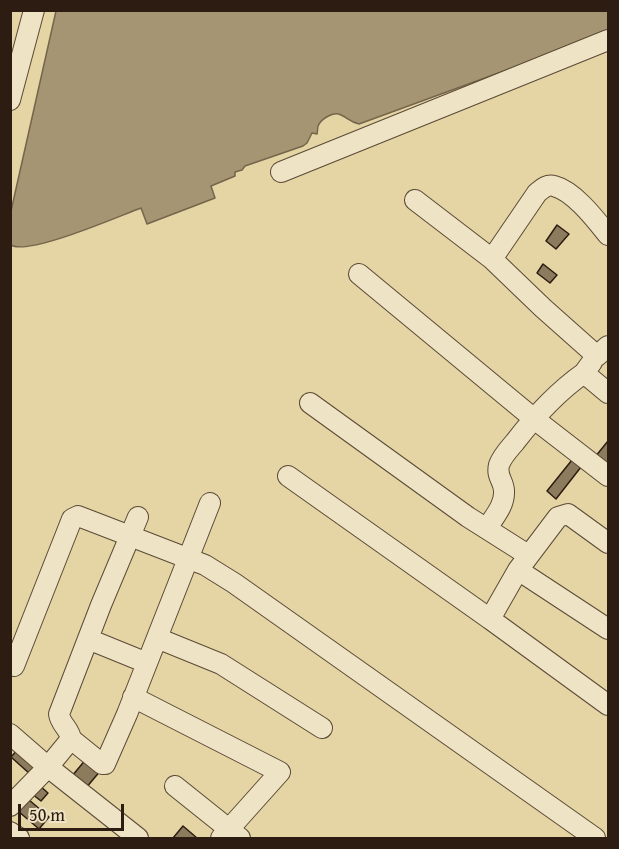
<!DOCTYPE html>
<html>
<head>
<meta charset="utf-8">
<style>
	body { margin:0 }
	#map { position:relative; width:619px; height:849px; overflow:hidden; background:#e5d4a4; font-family:"Gentium Book Plus",serif }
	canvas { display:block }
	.frame { position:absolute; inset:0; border:12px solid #2c1c11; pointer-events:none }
	.scale { position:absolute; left:18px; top:804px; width:106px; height:27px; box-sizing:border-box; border:3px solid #2c1c11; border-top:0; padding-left:8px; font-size:18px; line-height:21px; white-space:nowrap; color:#2c1c11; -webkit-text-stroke:4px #eee3c4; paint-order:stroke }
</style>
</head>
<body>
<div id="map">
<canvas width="619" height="849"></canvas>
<div class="frame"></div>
<div class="scale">50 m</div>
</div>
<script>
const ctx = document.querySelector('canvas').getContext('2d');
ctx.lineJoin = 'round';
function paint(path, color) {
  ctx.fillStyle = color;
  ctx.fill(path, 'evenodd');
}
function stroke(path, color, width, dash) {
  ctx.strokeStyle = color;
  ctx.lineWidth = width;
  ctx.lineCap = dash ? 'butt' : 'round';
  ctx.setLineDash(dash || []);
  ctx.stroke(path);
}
const water = new Path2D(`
	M 56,11 L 608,11 L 608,33 L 359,124 C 350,122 348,118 341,115 C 334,111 323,118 319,124 C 317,127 318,130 317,134 L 312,133 L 307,143 L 303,146 L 245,166 L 242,170 L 235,172 L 235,176 L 211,186 L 215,198 L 147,224 L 141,208 C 119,216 28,256 11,245 L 11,211 Z`);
const building = new Path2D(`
	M 557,225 L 569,234 L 556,249 L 546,241 Z
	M 543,264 L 557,275 L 550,283 L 537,273 Z
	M 608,441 L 608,469 L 595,457 Z
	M 572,460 L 581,467 L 556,499 L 547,491 Z
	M 19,748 L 38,766 L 30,774 L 11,757 Z
	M 87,758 L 101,770 L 86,788 L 72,776 Z
	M 39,785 L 48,793 L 41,801 L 32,794 Z
	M 28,799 L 49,817 L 39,829 L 18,811 Z
	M 183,826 L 197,838 L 173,838 Z`);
const minor = new Path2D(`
	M 10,100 L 34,10
	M 281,172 L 608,40
	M 415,200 L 492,259 L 543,308 L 597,356 L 608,346
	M 492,259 L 537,193 C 542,189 547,184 554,186 C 574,191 596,220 608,235
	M 359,274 L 533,418 L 608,476
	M 592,362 L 584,373 L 608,393
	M 310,403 L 468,517 L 528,555
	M 288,476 L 490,619 L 518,570 L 558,517 L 568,514 L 608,543
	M 487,528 C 494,517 505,505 504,491 C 504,481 496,477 499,465 C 502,456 510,448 515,442 C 535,416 557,392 584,373
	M 518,570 L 608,629
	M 490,619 L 608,705
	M 157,638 L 221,664 L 322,728
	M 88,639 L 147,663
	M 14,666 L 72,519 L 78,516 L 130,536 L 138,517
	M 133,697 L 280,772 L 221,838
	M 10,734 L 48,767 L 138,838
	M 71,739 L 102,764 L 105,764 L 127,714 L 210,503
	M 175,786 L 240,838
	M 10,806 L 48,767 L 71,739 C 70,729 60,724 59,714 L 101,605 L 130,536 L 205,565 L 234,583 L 595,838
	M 10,832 L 19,838`);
paint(water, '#a69572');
stroke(water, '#75654b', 1.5);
paint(building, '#8c7c5d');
stroke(building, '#2c1c11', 1.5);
stroke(minor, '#5a4a36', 22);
stroke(minor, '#eee3c4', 20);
</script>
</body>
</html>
